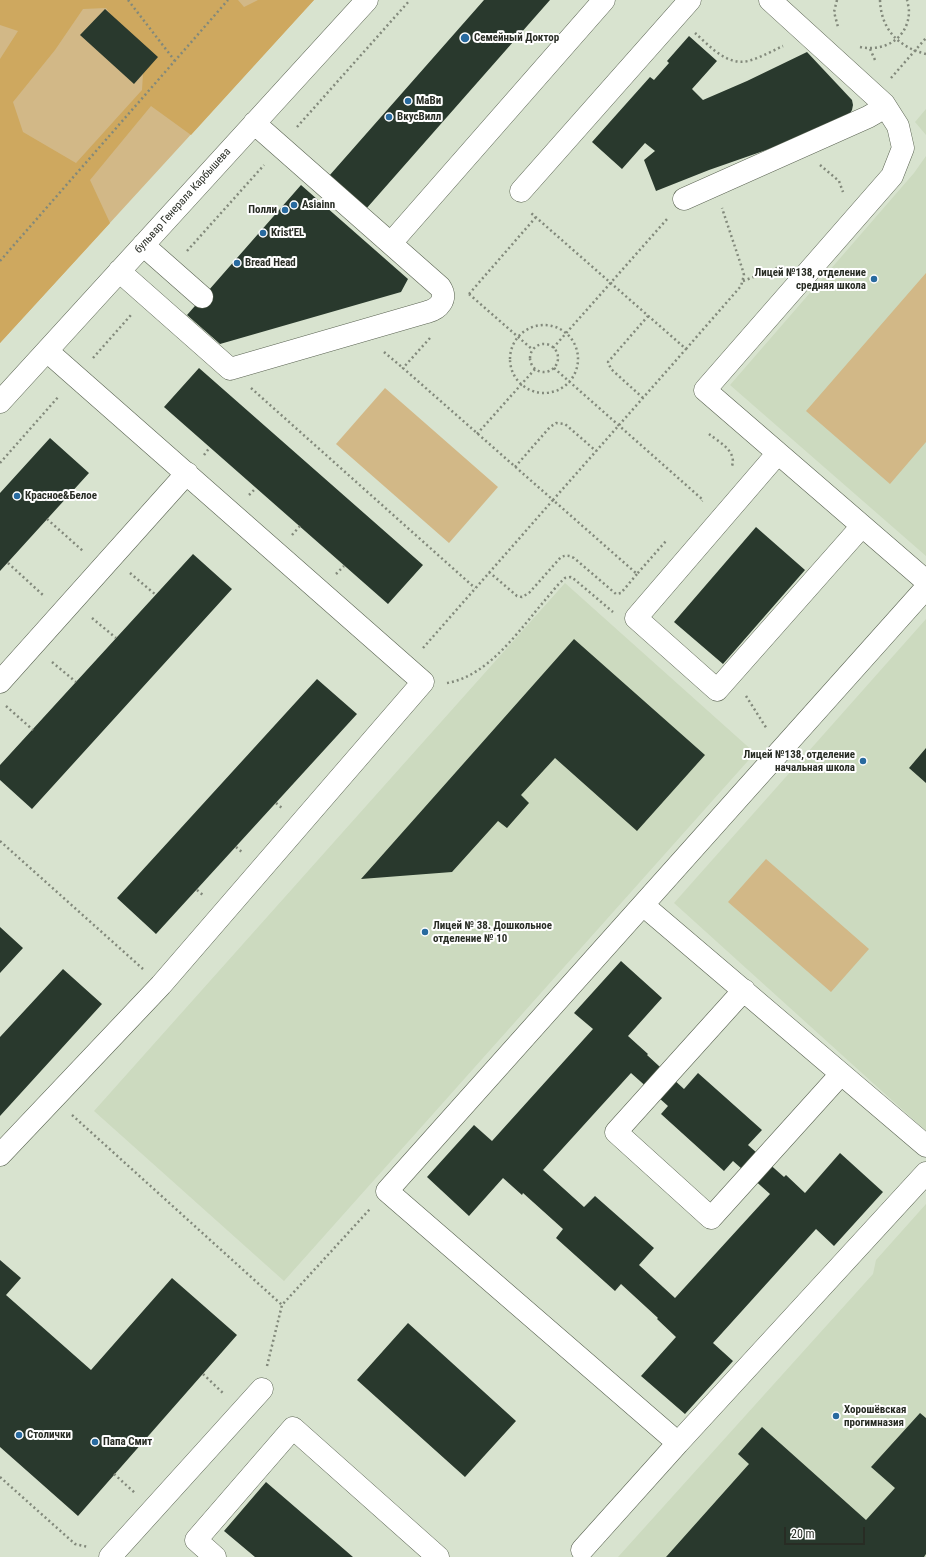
<!DOCTYPE html>
<html>
<head>
<meta charset="utf-8">
<style>
	body { margin:0 }
	#map { position:relative; width:926px; height:1557px; overflow:hidden; background:#d8e3cf; font-family:"Roboto Condensed",sans-serif }
	canvas { display:block }
	.scale { position:absolute; left:784px; top:1527px; width:81px; height:18px; box-sizing:border-box; border:2px solid #282c24; border-top:0; padding-left:5px; font-size:12px; line-height:14px; white-space:nowrap; color:#282c24; -webkit-text-stroke:3px #fff; paint-order:stroke }
</style>
</head>
<body>
<div id="map">
<canvas width="926" height="1557"></canvas>
<div class="scale">20 m</div>
</div>
<script>
const ctx = document.querySelector('canvas').getContext('2d');
ctx.lineJoin = 'round';
function paint(path, color) {
  ctx.fillStyle = color;
  ctx.fill(path, 'evenodd');
}
function stroke(path, color, width, dash) {
  ctx.strokeStyle = color;
  ctx.lineWidth = width;
  ctx.lineCap = dash ? 'butt' : 'round';
  ctx.setLineDash(dash || []);
  ctx.stroke(path);
}
function label(font, color, halo, rows, align = 'center') {
  ctx.font = font + ' "Roboto Condensed",sans-serif';
  ctx.lineWidth = 4;
  ctx.setLineDash([]);
  ctx.textBaseline = 'middle';
  ctx.strokeStyle = halo;
  ctx.fillStyle = color;
  for (const [text, x, y, turn = 0] of rows) {
    ctx.save();
    ctx.translate(x, y);
    ctx.rotate((+turn || 0) * Math.PI / 180);
    ctx.textAlign = isNaN(turn) ? turn : align;
    if (halo) ctx.strokeText(text, 0, 0);
    ctx.fillText(text, 0, 0);
    ctx.restore();
  }
}
const built = new Path2D(`
	M 926,109 L 926,135 L 915,122 Z
	M 926,156 L 926,556 L 730,385 L 914,173 Z
	M 565,583 L 755,753 L 284,1281 L 94,1111 Z
	M 926,619 L 926,1131 L 674,903 Z
	M 926,1204 L 926,1557 L 618,1557 L 873,1274 L 876,1260 Z`);
const green = new Path2D(`
	M 0,0 L 314,0 L 0,343 Z
	M 926,273 L 926,442 L 890,484 L 806,411 Z
	M 385,388 L 498,487 L 449,543 L 336,444 Z
	M 766,859 L 869,949 L 831,992 L 728,902 Z`);
const forest = new Path2D(`
	M 0,0 L 238,0 L 244,7 L 258,0 L 314,0 L 191,135 L 151,106 L 90,180 L 110,223 L 0,343 L 0,59 L 18,31 L 0,25 ZM 106,8 L 144,58 L 142,90 L 76,163 L 23,132 L 13,102 L 55,50 L 83,9 Z`);
const building = new Path2D(`
	M 484,0 L 550,0 L 366,209 L 329,176 Z
	M 105,9 L 158,57 L 134,84 L 80,35 Z
	M 689,36 L 717,61 L 692,89 L 703,100 L 747,81 L 807,52 L 852,100 L 853,105 L 852,110 L 849,115 L 792,141 L 709,170 L 656,191 L 644,160 L 655,151 L 645,143 L 622,169 L 592,142 L 650,77 L 654,80 L 669,63 L 667,61 Z
	M 301,185 L 408,279 L 401,292 L 220,344 L 187,315 Z
	M 199,368 L 423,565 L 388,604 L 164,407 Z
	M 50,438 L 89,473 L 0,571 L 0,493 Z
	M 756,527 L 805,570 L 723,664 L 674,622 Z
	M 193,554 L 232,589 L 32,809 L 0,780 L 0,765 Z
	M 574,639 L 705,755 L 637,831 L 555,758 L 521,795 L 529,803 L 507,828 L 498,821 L 452,872 L 361,879 Z
	M 317,679 L 357,714 L 156,934 L 117,898 Z
	M 926,748 L 926,783 L 909,768 Z
	M 0,927 L 23,948 L 0,973 Z
	M 621,961 L 662,998 L 628,1036 L 648,1054 L 647,1055 L 684,1089 L 698,1073 L 762,1130 L 748,1145 L 784,1177 L 786,1175 L 805,1193 L 840,1153 L 883,1192 L 834,1246 L 816,1229 L 713,1343 L 733,1361 L 685,1414 L 641,1376 L 676,1337 L 657,1319 L 658,1318 L 621,1284 L 615,1291 L 556,1238 L 563,1229 L 523,1193 L 522,1195 L 503,1178 L 469,1216 L 427,1177 L 474,1125 L 492,1141 L 593,1029 L 574,1013 ZM 631,1073 L 668,1106 L 661,1114 L 724,1171 L 733,1161 L 770,1194 L 675,1298 L 639,1265 L 654,1248 L 595,1196 L 584,1207 L 543,1170 Z
	M 63,969 L 102,1004 L 0,1116 L 0,1037 Z
	M 0,1260 L 21,1278 L 6,1295 L 91,1370 L 172,1278 L 237,1335 L 78,1516 L 0,1447 Z
	M 408,1323 L 516,1421 L 465,1477 L 357,1380 Z
	M 920,1413 L 926,1418 L 926,1554 L 924,1557 L 666,1557 L 749,1464 L 738,1454 L 762,1427 L 866,1520 L 895,1488 L 871,1467 Z
	M 266,1482 L 353,1557 L 255,1557 L 224,1531 Z`);
const path = new Path2D(`
	M 128,0 L 175,61
	M 837,0 L 834,12 L 838,27
	M 880,0 C 881,29 898,47 926,54
	M 695,33 C 709,45 726,66 748,61 C 760,58 772,51 783,46
	M 860,47 C 884,52 908,39 909,12 C 909,9 908,4 907,0
	M 870,49 L 875,60
	M 891,78 L 926,38
	M 297,127 L 410,0
	M 820,165 L 839,181 L 843,192
	M 187,251 L 264,165
	M 0,261 L 228,0
	M 743,281 L 777,268
	M 469,294 L 536,217
	M 469,294 L 533,350
	M510 359a34 34 0 1 1 68 0a34 34 0 1 1-68 0Z
	M 430,338 L 403,368 L 553,500 L 686,349 L 531,213
	M530 358a14 14 0 1 1 28 0a14 14 0 1 1-28 0Z
	M 553,348 L 668,218
	M 686,349 L 741,286 L 744,275 L 742,268 L 722,208
	M 384,352 L 403,368
	M 93,358 L 131,315
	M 554,368 L 703,500 L 702,501
	M 251,388 L 475,588
	M 643,398 L 611,369 L 608,362 L 648,316
	M 477,434 L 535,369
	M 709,434 C 719,442 737,451 732,466
	M 204,455 L 210,447
	M 0,463 L 59,396
	M 515,467 L 550,427 L 556,423 L 565,424 L 596,451
	M 249,495 L 256,488
	M 47,519 L 83,551
	M 292,535 L 300,526
	M 8,563 L 44,596
	M 489,572 L 517,596 L 522,597 L 529,593 L 561,557 C 566,555 569,555 574,558 L 616,594 L 621,593 L 637,574
	M 130,573 L 156,595
	M 336,574 L 344,566
	M 92,618 L 116,638
	M 423,648 L 553,500 L 637,574 L 666,541
	M 52,662 L 76,682
	M 447,683 C 489,676 520,629 546,599 C 552,592 558,584 565,578 L 571,577 L 574,579 L 613,612
	M 746,696 L 767,729
	M 6,706 L 33,730
	M 276,803 L 282,808
	M 0,841 L 143,969
	M 236,847 L 243,853
	M 197,890 L 204,896
	M 72,1115 L 282,1305
	M 267,1366 L 282,1305 L 370,1209
	M 203,1374 L 224,1394
	M 114,1474 L 135,1493
	M 0,1477 L 75,1544 L 88,1547`);
const minor = new Path2D(`
	M 770,0 L 884,104 L 898,126 L 903,148 L 892,176 L 705,390 L 926,581
	M 521,191 L 690,0
	M 684,199 L 868,117 L 875,113 L 884,104
	M 391,243 L 604,0
	M 143,245 L 202,297
	M 119,271 L 230,369 L 427,312 C 439,309 448,299 440,287 L 254,123
	M 0,402 L 367,0
	M 778,453 L 636,618 L 717,690 L 862,526
	M 926,588 L 387,1191 L 678,1443 L 926,1173
	M 0,682 L 187,473
	M 643,905 L 926,1146
	M 744,990 L 616,1132 L 711,1218 L 841,1074
	M 0,1155 L 161,985 L 423,682 L 47,351
	M 582,1550 L 678,1443
	M 110,1557 L 262,1389
	M 215,1557 L 196,1540 L 293,1428 L 438,1557`);
const markers = [
	[465,38,5,"#286a9f"],
	[408,101,4,"#286a9f"],
	[389,117,4,"#286a9f"],
	[294,205,4,"#286a9f"],
	[285,210,4,"#286a9f"],
	[263,233,4,"#286a9f"],
	[237,263,4,"#286a9f"],
	[874,279,4,"#286a9f"],
	[17,496,4,"#286a9f"],
	[863,761,4,"#286a9f"],
	[425,932,4,"#286a9f"],
	[836,1416,4,"#286a9f"],
	[19,1435,4,"#286a9f"],
	[95,1442,4,"#286a9f"]
];
const poiNames = [
	["Семейный Доктор",474,38],
	["МаВи",416,101],
	["ВкусВилл",397,117],
	["Asiainn",302,205],
	["Полли",277,210,"right"],
	["Krist'EL",271,233],
	["Bread Head",245,263],
	["Лицей №138, отделение",866,273,"right"],
	["средняя школа",866,286,"right"],
	["Красное&Белое",25,496],
	["Лицей №138, отделение",855,755,"right"],
	["начальная школа",855,768,"right"],
	["Лицей № 38. Дошкольное",433,926],
	["отделение № 10",433,939],
	["Хорошёвская",844,1410],
	["прогимназия",844,1423],
	["Столички",27,1435],
	["Папа Смит",103,1442]
];
const streetNames = [
	["бульвар Генерала Карбышева",183,201,-48]
];
paint(built, '#ccdabf');
paint(green, '#d2b887');
paint(forest, '#cea85f');
paint(building, '#29392d');
stroke(minor, '#5a6352', 23);
stroke(path, '#82897b', 2.5, [2, 3]);
stroke(minor, '#fff', 22);
for (const [x, y, r, color] of markers) {
  const dot = new Path2D();
  dot.arc(x, y, r, 0, 2 * Math.PI);
  ctx.fillStyle = color;
  ctx.fill(dot);
  stroke(dot, '#fff', 1.5);
}
label('bold 11px', '#282c24', '#fff', poiNames, 'left');
label('11px', '#282c24', '#fff', streetNames);
</script>
</body>
</html>
